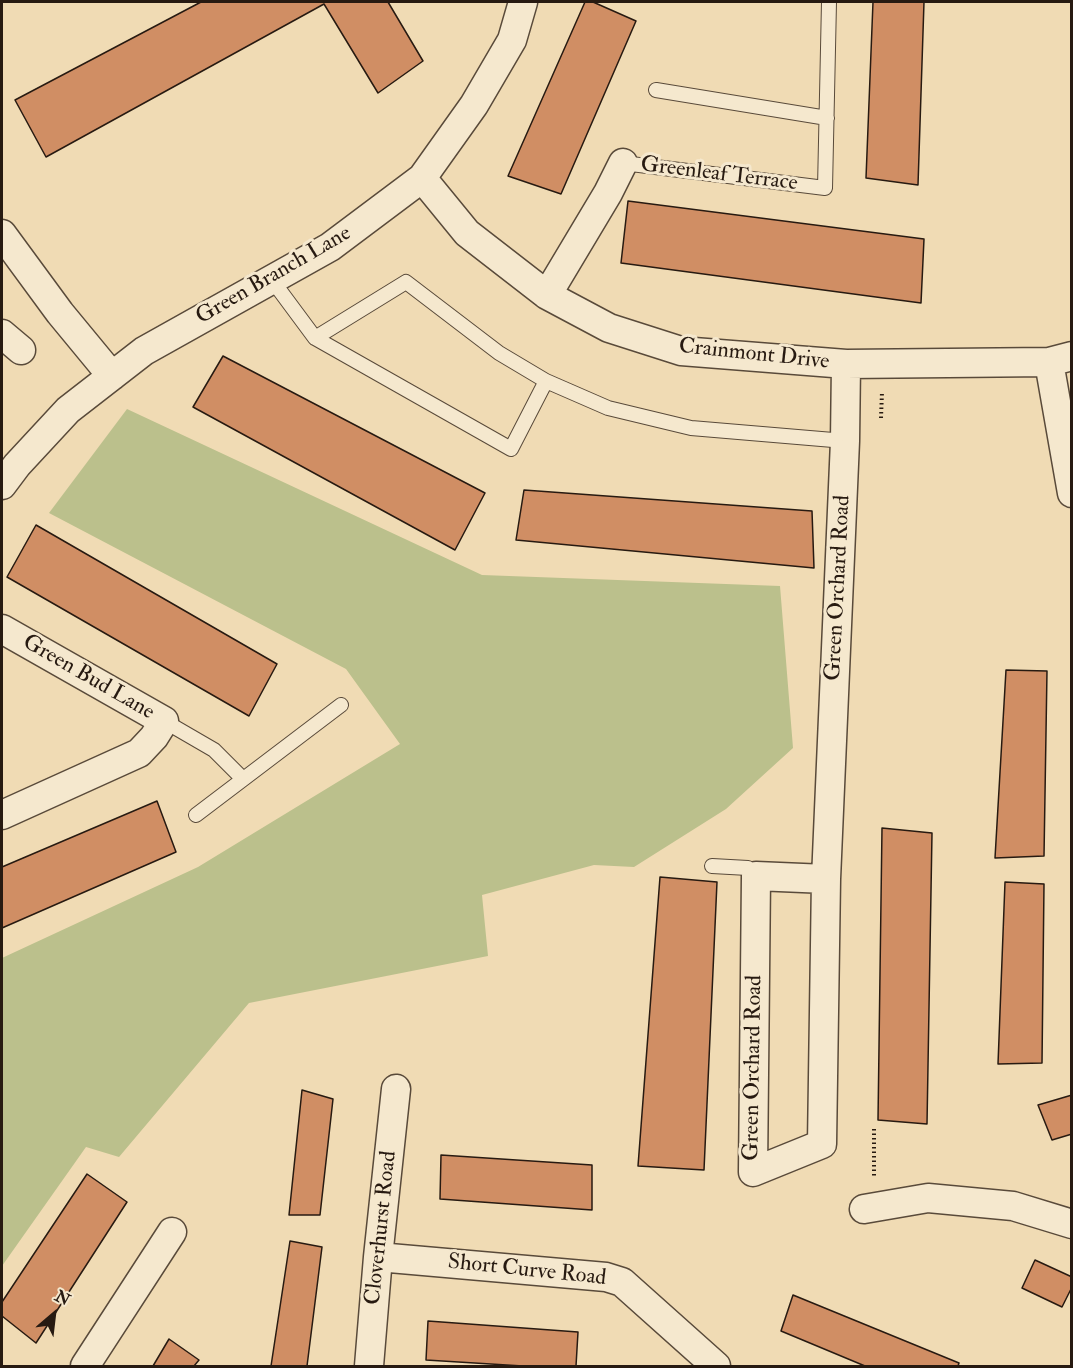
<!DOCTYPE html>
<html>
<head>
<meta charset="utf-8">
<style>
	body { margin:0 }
	#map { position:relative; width:1073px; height:1368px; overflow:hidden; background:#f0dbb4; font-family:"IM FELL Double Pica",serif }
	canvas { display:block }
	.frame { position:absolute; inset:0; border:3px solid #271a11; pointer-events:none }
	.north { position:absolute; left:24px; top:1284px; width:60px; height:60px; -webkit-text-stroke:4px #f5e8ce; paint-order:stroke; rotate:28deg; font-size:16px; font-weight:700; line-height:24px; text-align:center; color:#271a11 }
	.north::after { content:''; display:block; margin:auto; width:21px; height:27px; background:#271a11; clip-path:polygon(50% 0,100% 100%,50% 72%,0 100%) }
</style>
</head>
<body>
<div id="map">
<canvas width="1073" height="1368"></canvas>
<div class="frame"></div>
<div class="north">N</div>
</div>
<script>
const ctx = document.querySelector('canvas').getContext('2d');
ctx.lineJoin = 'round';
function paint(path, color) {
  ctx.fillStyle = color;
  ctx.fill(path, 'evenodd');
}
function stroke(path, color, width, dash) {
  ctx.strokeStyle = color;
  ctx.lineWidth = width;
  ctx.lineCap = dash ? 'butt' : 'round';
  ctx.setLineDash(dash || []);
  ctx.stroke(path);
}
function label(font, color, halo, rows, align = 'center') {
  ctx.font = font + ' "IM FELL Double Pica",serif';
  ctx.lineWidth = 6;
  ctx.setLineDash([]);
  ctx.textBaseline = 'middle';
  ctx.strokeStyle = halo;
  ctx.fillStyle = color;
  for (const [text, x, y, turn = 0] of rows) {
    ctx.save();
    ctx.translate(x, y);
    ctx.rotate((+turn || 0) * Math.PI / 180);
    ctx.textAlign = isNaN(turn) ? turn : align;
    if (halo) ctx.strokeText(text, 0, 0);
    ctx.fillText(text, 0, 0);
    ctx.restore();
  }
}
const green = new Path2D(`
	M 127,409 L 482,575 L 780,586 L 793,748 L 726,809 L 634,867 L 594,865 L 482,895 L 488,956 L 249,1003 L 119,1157 L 86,1147 L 2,1266 L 2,958 L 198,867 L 400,744 L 346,669 L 49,513 Z`);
const building = new Path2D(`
	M 201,2 L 388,2 L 423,61 L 378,93 L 324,4 L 46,157 L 15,100 Z
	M 585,2 L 593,2 L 636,21 L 561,194 L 508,176 Z
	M 873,2 L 924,2 L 918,185 L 866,178 Z
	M 628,201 L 924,239 L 921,303 L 621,263 Z
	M 223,356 L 485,493 L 455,550 L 193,407 Z
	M 524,490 L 812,511 L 814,568 L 516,540 Z
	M 36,525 L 277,664 L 249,716 L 7,577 Z
	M 1006,670 L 1047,671 L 1044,856 L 995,858 Z
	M 157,801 L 176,852 L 2,928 L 2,867 Z
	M 882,828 L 932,833 L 927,1124 L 878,1120 Z
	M 660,877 L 717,882 L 704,1170 L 638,1166 Z
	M 1005,882 L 1044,884 L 1042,1063 L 998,1064 Z
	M 302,1090 L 333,1099 L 320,1215 L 289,1215 Z
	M 1072,1095 L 1072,1134 L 1052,1140 L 1038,1105 Z
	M 441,1155 L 592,1165 L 592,1210 L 440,1199 Z
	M 87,1174 L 127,1202 L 36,1343 L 2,1316 L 2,1302 Z
	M 290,1241 L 322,1247 L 307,1366 L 271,1366 Z
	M 1035,1260 L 1072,1277 L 1072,1287 L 1062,1307 L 1022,1288 Z
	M 793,1295 L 959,1363 L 958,1366 L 865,1366 L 781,1331 Z
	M 428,1321 L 578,1332 L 576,1366 L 523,1366 L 426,1360 Z
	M 169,1339 L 199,1360 L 194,1366 L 153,1366 Z`);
const path = new Path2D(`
	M 881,418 L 882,392
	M 874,1129 L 874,1176`);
const service = new Path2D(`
	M 656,90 L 827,118
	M 623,163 L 825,188 L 829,2
	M 272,280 L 315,338 L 511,449 L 546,381
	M 315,338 L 406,282 L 499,353 L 546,381 L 608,408 L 691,428 L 845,441
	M 164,721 L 214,750 L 243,779
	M 196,815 L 341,705
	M 712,866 L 748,868 L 756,876`);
const minor = new Path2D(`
	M 422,178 L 467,233 L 547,295 L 609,328 L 681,351 L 846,364 L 1049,362 L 1072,356
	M 2,234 L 60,313 L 112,376
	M 547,295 L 608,193 L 623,163
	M 2,334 L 21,350
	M 1049,362 L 1072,493
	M 2,485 L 17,465 L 68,410 L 144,351 L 330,247 L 422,178 L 474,105 L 512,40 L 523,2
	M 2,629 L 164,721 L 154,737 L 139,753 L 2,815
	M 826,879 L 756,876 L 753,1172 L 822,1144 L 826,879 L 845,441 L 846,364
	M 864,1209 L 928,1198 L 1013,1206 L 1072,1224
	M 378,1257 L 606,1277 L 622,1282 L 716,1366
	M 85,1366 L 172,1232
	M 369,1366 L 378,1257 L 396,1089`);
const streetNames = [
	["Greenleaf Terrace",719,175,7],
	["Green Branch Lane",274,276,-30],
	["Crainmont Drive",754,355,6],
	["Green Orchard Road",839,588,-87],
	["Green Bud Lane",88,678,30],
	["Green Orchard Road",754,1068,-89],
	["Cloverhurst Road",382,1228,-84],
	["Short Curve Road",527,1271,6]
];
paint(green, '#bbc08c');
paint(building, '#d08e64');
stroke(building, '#271a11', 1.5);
stroke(service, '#594a3a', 16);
stroke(minor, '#594a3a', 31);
stroke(path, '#271a11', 4, [1.5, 3]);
stroke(service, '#f5e8ce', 14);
stroke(minor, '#f5e8ce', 28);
label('22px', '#271a11', '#f5e8ce', streetNames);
</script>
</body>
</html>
